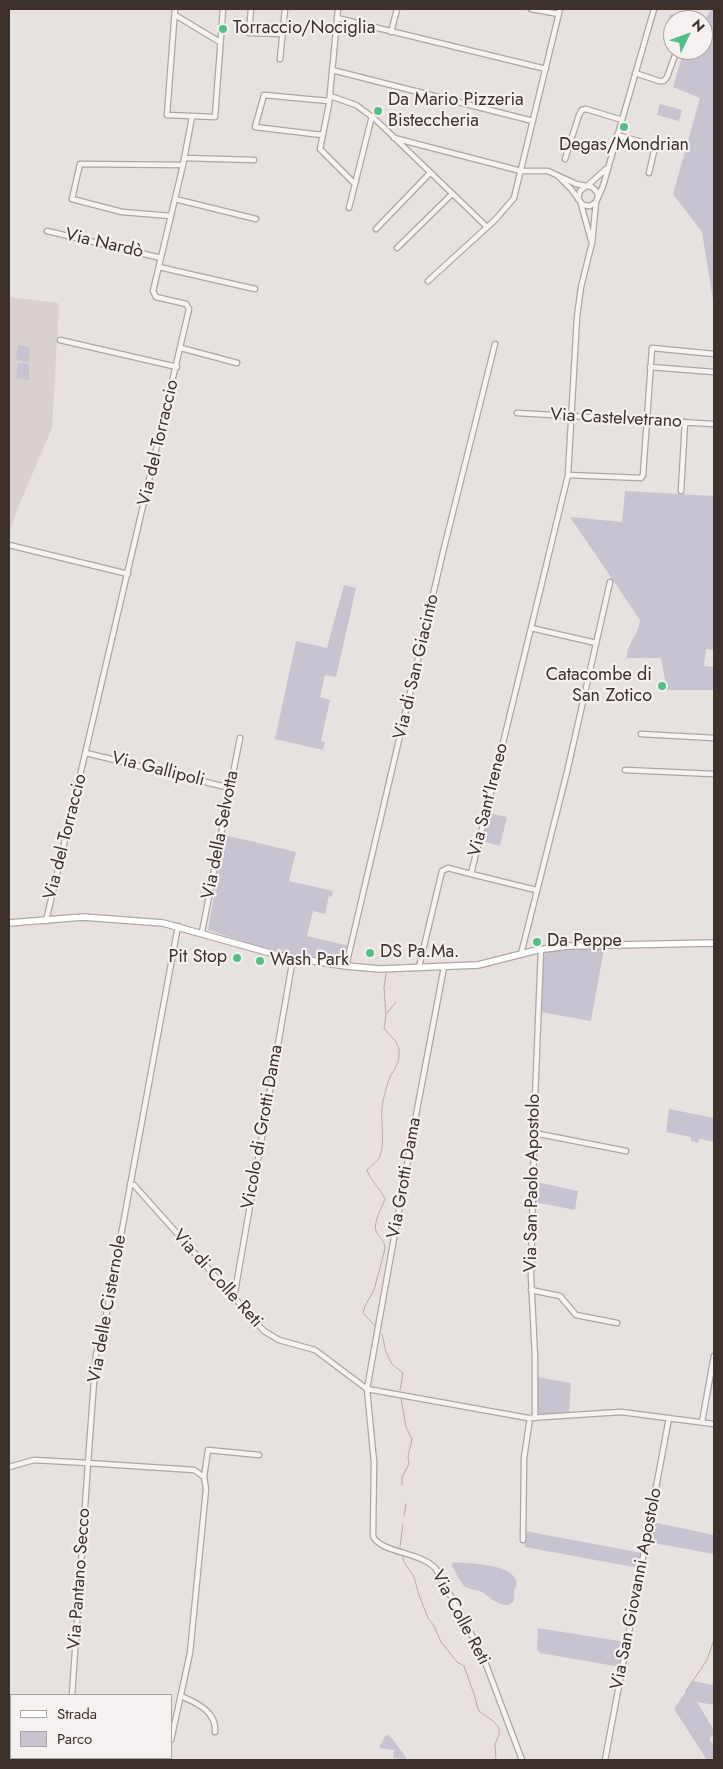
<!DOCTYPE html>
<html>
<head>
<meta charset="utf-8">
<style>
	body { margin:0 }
	#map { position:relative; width:723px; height:1769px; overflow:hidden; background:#e7e2e0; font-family:Jost,sans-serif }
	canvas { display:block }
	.frame { position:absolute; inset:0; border:10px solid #3d302b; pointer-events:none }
	.legend { position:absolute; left:10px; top:1694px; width:162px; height:65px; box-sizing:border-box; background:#f5f1f0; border:1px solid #aba4a1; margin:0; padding:6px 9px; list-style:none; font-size:15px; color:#3d302b }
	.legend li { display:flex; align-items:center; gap:10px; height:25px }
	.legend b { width:25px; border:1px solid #aba4a1 }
	.north { position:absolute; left:663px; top:10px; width:50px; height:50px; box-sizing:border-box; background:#f5f1f0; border:1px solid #aba4a1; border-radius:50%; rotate:48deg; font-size:14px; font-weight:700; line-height:20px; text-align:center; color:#3d302b }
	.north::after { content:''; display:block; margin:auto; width:18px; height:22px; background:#54be87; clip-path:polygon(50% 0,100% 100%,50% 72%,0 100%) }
</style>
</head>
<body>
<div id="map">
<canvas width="723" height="1769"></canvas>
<div class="frame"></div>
<ul class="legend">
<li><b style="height:6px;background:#fff"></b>Strada</li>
<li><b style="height:14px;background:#c8c3d0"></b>Parco</li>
</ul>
<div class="north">N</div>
</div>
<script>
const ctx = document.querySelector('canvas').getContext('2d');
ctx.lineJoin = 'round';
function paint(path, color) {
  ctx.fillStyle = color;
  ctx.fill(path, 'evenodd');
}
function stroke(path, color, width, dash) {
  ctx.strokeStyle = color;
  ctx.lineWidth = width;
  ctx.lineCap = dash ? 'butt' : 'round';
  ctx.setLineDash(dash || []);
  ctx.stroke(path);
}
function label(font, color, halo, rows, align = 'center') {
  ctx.font = font + ' Jost,sans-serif';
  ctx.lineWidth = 4.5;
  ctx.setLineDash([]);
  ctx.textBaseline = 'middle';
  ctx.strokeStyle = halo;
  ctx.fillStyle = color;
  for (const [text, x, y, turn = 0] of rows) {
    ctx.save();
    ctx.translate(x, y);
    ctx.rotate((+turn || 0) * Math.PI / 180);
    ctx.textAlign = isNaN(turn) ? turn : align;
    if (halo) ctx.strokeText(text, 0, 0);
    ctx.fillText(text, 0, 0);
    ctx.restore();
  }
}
const built = new Path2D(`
	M 9,297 L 58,303 L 59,306 L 52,428 L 15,515 L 9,535 Z`);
const green = new Path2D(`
	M 711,9 L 714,9 L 714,306 L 702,232 L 673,194 L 700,98 L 673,87 L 684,50 L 703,50 L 703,24 Z
	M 670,14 L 690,20 L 673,20 L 673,36 L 665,34 Z
	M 660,104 L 682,110 L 679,121 L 657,115 Z
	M 18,345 L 30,347 L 29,362 L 16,360 Z
	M 18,363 L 29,364 L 29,380 L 16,378 Z
	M 625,491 L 714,496 L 714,650 L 706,649 L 704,666 L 714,667 L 714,690 L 667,690 L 661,658 L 627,658 C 626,644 639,635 640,620 L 570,517 L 622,522 Z
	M 344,585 L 356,588 L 336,677 L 325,675 L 320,697 L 330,700 L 321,741 L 325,742 L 323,750 L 275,739 L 296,641 L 327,648 Z
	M 489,813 L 507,817 L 500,846 L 482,841 Z
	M 225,835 L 296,852 L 289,881 L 333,891 L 332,897 L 329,896 L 325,914 L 313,911 L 307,936 L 349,946 L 344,962 L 341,963 L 283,954 L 208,930 Z
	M 564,949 L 604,949 L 591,1021 L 540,1012 L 541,963 L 547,950 Z
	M 669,1109 L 714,1118 L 714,1142 L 700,1139 L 698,1143 L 691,1141 L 691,1137 L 666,1132 Z
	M 536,1182 L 578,1191 L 575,1210 L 535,1202 Z
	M 537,1377 L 571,1383 L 569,1414 L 539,1416 L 536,1412 Z
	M 652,1522 L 714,1535 L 714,1554 L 648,1542 Z
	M 525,1531 L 642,1553 L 639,1568 L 525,1547 Z
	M 453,1562 C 468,1563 511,1564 516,1580 C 518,1584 515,1587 514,1591 C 514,1595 515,1600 513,1602 C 503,1611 490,1597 482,1592 C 477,1590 472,1590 467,1588 C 460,1584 456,1572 452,1566 Z
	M 538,1628 L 625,1642 L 621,1667 L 540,1653 L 537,1649 Z
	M 693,1681 L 714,1685 L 714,1705 L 697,1702 L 714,1730 L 714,1736 L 712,1735 L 710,1738 L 710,1741 L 714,1744 L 713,1760 L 707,1760 L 674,1709 Z
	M 389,1735 L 403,1753 L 407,1760 L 393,1758 L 394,1750 L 379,1748 L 385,1736 Z`);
const stream = new Path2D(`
	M 387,1013 L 396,1002
	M 375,1326 L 363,1313 L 365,1306 L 374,1290 L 385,1249 C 385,1240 379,1238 376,1231 C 373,1222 382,1207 385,1199 C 380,1188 371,1181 367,1170 C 371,1165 377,1163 380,1156 C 386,1138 379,1118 383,1101 C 385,1093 387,1083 391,1075 C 396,1066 400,1062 399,1050 C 398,1040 389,1036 384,1028 L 386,1015 L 384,988 L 386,974
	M 382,1334 L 386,1352 L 392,1364 L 403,1373 L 400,1390
	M 401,1398 L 406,1427 L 412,1439 L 408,1456 L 409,1464 L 402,1477 L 402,1485
	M 404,1516 L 406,1504
	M 400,1547 L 403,1524
	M 402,1555 L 404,1562 L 414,1577 L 419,1595 L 428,1618 L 434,1626 L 441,1642 L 457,1662 L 464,1666 L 475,1697 L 477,1706 L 479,1711 L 493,1721 L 499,1728 L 499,1735 L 495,1744 L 496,1760
	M 686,1691 L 707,1660 L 714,1639`);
const minor = new Path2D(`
	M 175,9 L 167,115 L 215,117 L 223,9
	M 251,9 L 249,33 L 283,34
	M 338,9 L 329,104 L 320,149 L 355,184
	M 531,9 L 559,14
	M 175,15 L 220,42
	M 337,18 L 546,69
	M 391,32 L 397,9
	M 280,59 L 285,9
	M 332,70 L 533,121
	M 635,73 L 659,81 L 664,81 L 667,77 L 677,50
	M 330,96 L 356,105 L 375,119 L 487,227
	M 322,135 L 255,127 L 264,95 L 329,101
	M 617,135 L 649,144 L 653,147 L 654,151 L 649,173
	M 394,138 L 521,171 L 548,171 L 576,184 L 592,187 L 597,192 L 598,197
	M 184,158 L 254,160
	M 565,159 L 579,115 L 582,110 L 586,109 L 622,120
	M 558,176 L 571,189 L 583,205 L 590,206 L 596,202 L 603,186 L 654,9
	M 587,186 L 606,169
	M 175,199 L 256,219
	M 578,199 L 580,191 L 585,187
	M 581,204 L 591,240
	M 349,208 L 372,116
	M 171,216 L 122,212 L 72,199 L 80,164 L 183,165
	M 376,229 L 430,173
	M 47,231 L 161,258
	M 397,248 L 452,194
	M 159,267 L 255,289
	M 428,281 L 495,220 L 514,198 L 560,9
	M 60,340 L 177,367
	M 181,348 L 237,363
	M 650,367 L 714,372
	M 517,413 L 714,424
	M 568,475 L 641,478 L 643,475 L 652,348 L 714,354
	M 681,491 L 685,422
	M 9,545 L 128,574
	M 596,643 L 531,628 L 568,475 L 577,317 L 581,287 L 592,243 L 596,202
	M 641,734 L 714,738
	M 86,753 L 230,788
	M 625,770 L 714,774
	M 471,874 L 536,890
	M 46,921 L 189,309 L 186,304 L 156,297 L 153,291 L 183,165 L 192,117
	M 202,932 L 240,738
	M 521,954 L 567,772 L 610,582
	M 346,966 L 443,552 L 495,344
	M 419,967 L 442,871 L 448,868 L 471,874 L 531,628
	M 444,967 L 416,1115 L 367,1389 L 374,1462 L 373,1536 C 380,1553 422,1552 436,1569 L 482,1654 L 522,1760
	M 534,1133 L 626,1151
	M 130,1184 L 134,1185 L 264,1331 L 279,1340 L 315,1350 L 367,1389 L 528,1418 L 621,1412 L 714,1424
	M 531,1290 L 560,1296 L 576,1315 L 617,1323
	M 232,1295 L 235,1292 L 293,958
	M 535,1418 L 535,1358 L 531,1276 L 535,1099 L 541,949
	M 702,1422 L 714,1356
	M 9,1467 L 34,1460 L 88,1463 L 72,1695
	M 204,1477 L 208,1450 L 259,1455
	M 523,1540 L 524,1458 L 530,1418
	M 181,1696 C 197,1703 217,1712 215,1732
	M 171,1740 L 190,1653 L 206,1489 L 204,1477 L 194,1470 L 88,1463 L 96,1354 L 102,1338 L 178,926
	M 67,1760 L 67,1758
	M 162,1760 L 163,1758
	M 605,1760 L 669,1418`);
const major = new Path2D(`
	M 9,923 L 83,917 L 163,923 L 281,956 L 346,966 L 380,969 L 478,965 L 537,950 L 568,946 L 714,943`);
const markers = [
	[223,29,5,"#54be87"],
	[378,111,5,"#54be87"],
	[624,127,5,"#54be87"],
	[662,686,5,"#54be87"],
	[537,942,5,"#54be87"],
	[370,953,5,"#54be87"],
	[237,958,5,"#54be87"],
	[260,961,5,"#54be87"]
];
const poiNames = [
	["Torraccio/Nociglia",233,29],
	["Da Mario Pizzeria",388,101],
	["Bisteccheria",388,122],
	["Degas/Mondrian",624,146,"center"],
	["Catacombe di",652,676,"right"],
	["San Zotico",652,697,"right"],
	["Da Peppe",547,942],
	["DS Pa.Ma.",380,953],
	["Pit Stop",227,958,"right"],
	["Wash Park",270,961]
];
const streetNames = [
	["Via Nardò",104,244,13],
	["Via Castelvetrano",616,419,3],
	["Via del Torraccio",159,443,-77],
	["Via di San Giacinto",417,667,-77],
	["Via Gallipoli",158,770,14],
	["Via Sant'Ireneo",489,800,-76],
	["Via della Selvotta",221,835,-79],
	["Via del Torraccio",66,837,-76],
	["Vicolo di Grotti Dama",263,1127,-80],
	["Via Grotti Dama",405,1178,-80],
	["Via San Paolo Apostolo",533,1183,-89],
	["Via di Colle Reti",217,1279,48],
	["Via delle Cisternole",108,1309,-80],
	["Via Pantano Secco",80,1579,-86],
	["Via San Giovanni Apostolo",637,1589,-79],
	["Via Colle Reti",460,1618,62]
];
paint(built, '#d9d1cf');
paint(green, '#c8c3d0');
stroke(stream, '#c3a5a0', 1);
stroke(minor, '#ada5a2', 7);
stroke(major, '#b2a5a1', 8);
stroke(minor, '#f6f4f3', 4.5);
stroke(major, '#fff', 5.5);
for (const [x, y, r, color] of markers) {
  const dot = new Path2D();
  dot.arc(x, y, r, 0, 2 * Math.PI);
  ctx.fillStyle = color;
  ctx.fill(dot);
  stroke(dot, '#f5f1f0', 2);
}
label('18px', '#3d302b', '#f5f1f0', poiNames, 'left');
label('18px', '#3d302b', '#f5f1f0', streetNames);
</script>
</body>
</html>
